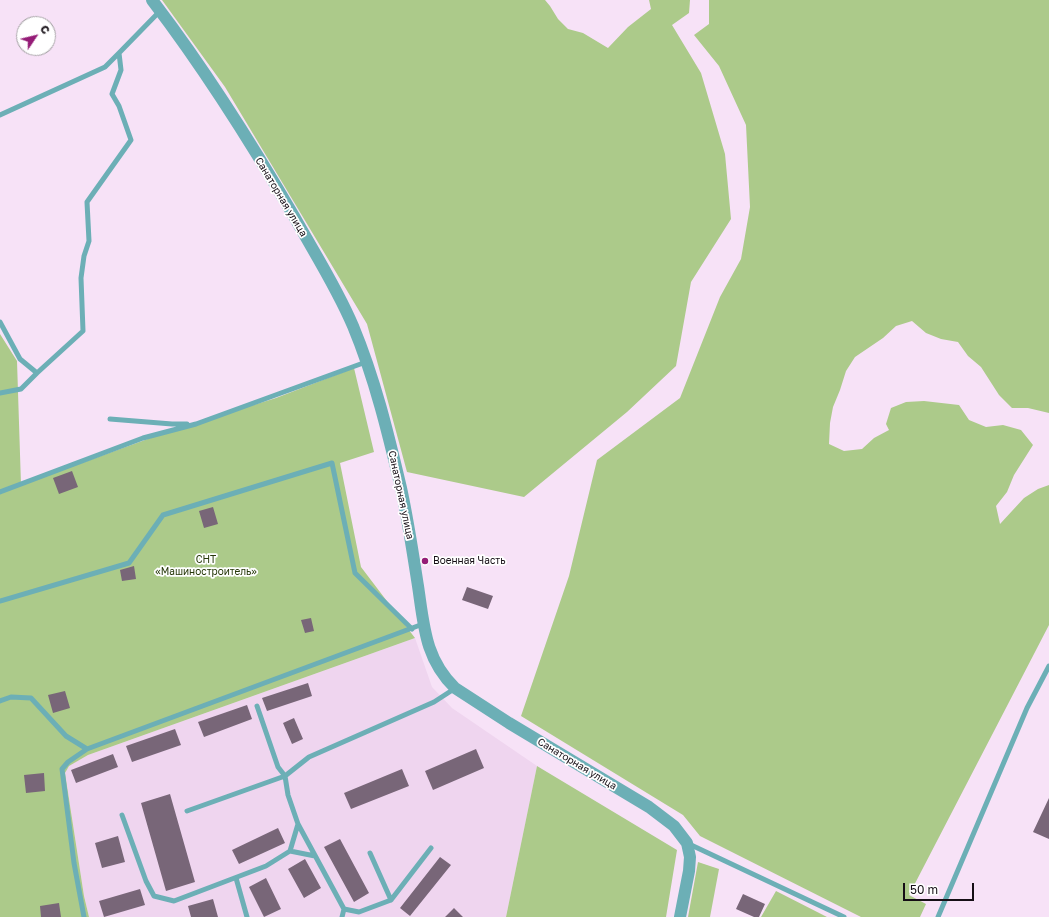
<!DOCTYPE html>
<html>
<head>
<meta charset="utf-8">
<style>
	body { margin:0 }
	#map { position:relative; width:1049px; height:917px; overflow:hidden; background:#f7e2f7; font-family:"Golos Text",sans-serif }
	canvas { display:block }
	.north { position:absolute; left:16px; top:16px; width:40px; height:40px; box-sizing:border-box; background:#fff; border:1px solid #a19fa1; border-radius:50%; rotate:55deg; font-size:11px; font-weight:700; line-height:16px; text-align:center; color:#150e15 }
	.north::after { content:''; display:block; margin:auto; width:14px; height:18px; background:#951c77; clip-path:polygon(50% 0,100% 100%,50% 72%,0 100%) }
	.scale { position:absolute; left:903px; top:883px; width:71px; height:18px; box-sizing:border-box; border:2px solid #150e15; border-top:0; padding-left:5px; font-size:12px; line-height:14px; white-space:nowrap; color:#150e15; -webkit-text-stroke:3px #fff; paint-order:stroke }
</style>
</head>
<body>
<div id="map">
<canvas width="1049" height="917"></canvas>
<div class="north">С</div>
<div class="scale">50 m</div>
</div>
<script>
const ctx = document.querySelector('canvas').getContext('2d');
ctx.lineJoin = 'round';
function paint(path, color) {
  ctx.fillStyle = color;
  ctx.fill(path, 'evenodd');
}
function stroke(path, color, width, dash) {
  ctx.strokeStyle = color;
  ctx.lineWidth = width;
  ctx.lineCap = dash ? 'butt' : 'round';
  ctx.setLineDash(dash || []);
  ctx.stroke(path);
}
function label(font, color, halo, rows, align = 'center') {
  ctx.font = font + ' "Golos Text",sans-serif';
  ctx.lineWidth = 3.5;
  ctx.setLineDash([]);
  ctx.textBaseline = 'middle';
  ctx.strokeStyle = halo;
  ctx.fillStyle = color;
  for (const [text, x, y, turn = 0] of rows) {
    ctx.save();
    ctx.translate(x, y);
    ctx.rotate((+turn || 0) * Math.PI / 180);
    ctx.textAlign = isNaN(turn) ? turn : align;
    if (halo) ctx.strokeText(text, 0, 0);
    ctx.fillText(text, 0, 0);
    ctx.restore();
  }
}
const built = new Path2D(`
	M 415,638 L 432,687 L 452,708 L 537,766 L 506,917 L 89,917 L 84,896 L 65,773 L 68,766 L 88,755 Z`);
const green = new Path2D(`
	M 162,0 L 545,0 L 550,6 L 558,19 L 568,29 L 583,33 L 608,48 L 628,27 L 651,9 L 649,0 L 690,0 L 689,13 L 672,25 L 701,73 L 725,154 L 731,219 L 691,282 L 676,366 L 627,412 L 524,497 L 407,472 L 367,324 L 225,87 Z
	M 709,0 L 1049,0 L 1049,413 L 1028,408 L 1012,408 L 999,395 L 981,367 L 968,356 L 958,342 L 941,339 L 926,333 L 912,321 L 896,326 L 883,338 L 855,357 L 846,371 L 840,390 L 833,407 L 830,423 L 829,444 L 844,451 L 862,449 L 874,438 L 889,430 L 886,424 L 891,408 L 906,402 L 924,401 L 959,405 L 969,420 L 986,427 L 1003,425 L 1021,430 L 1033,445 L 1014,475 L 1007,492 L 996,506 L 1000,524 L 1024,498 L 1038,489 L 1049,485 L 1049,625 L 909,895 L 926,904 L 920,917 L 861,917 L 700,836 L 683,815 L 521,716 L 569,576 L 597,460 L 680,398 L 720,297 L 741,259 L 750,207 L 746,125 L 719,66 L 694,35 L 709,24 Z
	M 0,334 L 17,361 L 21,485 L 167,432 L 276,398 L 354,368 L 374,452 L 340,463 L 361,567 L 415,638 L 88,755 L 69,766 L 65,773 L 84,896 L 89,917 L 0,917 Z
	M 537,766 L 677,850 L 666,917 L 506,917 Z
	M 698,862 L 719,869 L 710,917 L 688,917 Z
	M 776,891 L 827,917 L 761,917 Z`);
const building = new Path2D(`
	M 72,471 L 78,487 L 59,494 L 53,478 Z
	M 213,507 L 218,524 L 204,528 L 199,511 Z
	M 134,566 L 136,579 L 122,581 L 120,570 Z
	M 467,587 L 493,596 L 488,609 L 462,600 Z
	M 311,618 L 314,631 L 305,633 L 301,620 Z
	M 308,683 L 312,696 L 267,711 L 262,698 Z
	M 65,691 L 70,708 L 53,713 L 48,695 Z
	M 247,705 L 252,719 L 204,737 L 198,722 Z
	M 294,718 L 303,739 L 292,744 L 283,723 Z
	M 175,729 L 181,745 L 132,762 L 126,746 Z
	M 476,749 L 484,768 L 433,790 L 425,771 Z
	M 113,754 L 118,767 L 76,783 L 71,770 Z
	M 402,769 L 409,786 L 351,809 L 344,793 Z
	M 44,773 L 45,791 L 26,793 L 24,775 Z
	M 170,794 L 195,882 L 166,891 L 141,803 Z
	M 1049,798 L 1049,839 L 1033,832 Z
	M 278,828 L 285,843 L 239,864 L 232,850 Z
	M 118,836 L 125,862 L 102,868 L 95,843 Z
	M 340,839 L 369,893 L 354,902 L 324,847 Z
	M 440,857 L 451,865 L 410,916 L 400,908 Z
	M 305,859 L 321,888 L 304,898 L 288,869 Z
	M 266,878 L 281,909 L 264,917 L 249,887 Z
	M 140,889 L 145,905 L 104,917 L 99,901 Z
	M 743,894 L 765,904 L 759,917 L 754,917 L 736,909 Z
	M 213,899 L 218,917 L 191,917 L 188,906 Z
	M 59,903 L 61,917 L 41,917 L 40,906 Z
	M 454,908 L 463,917 L 445,917 Z`);
const service = new Path2D(`
	M 0,115 L 105,67 L 119,53
	M 0,322 L 20,359 L 37,373
	M 0,393 L 21,389 L 37,373 L 83,331 L 81,278 L 84,256 L 89,241 L 87,202 L 131,140 L 119,106 L 112,94 L 121,70 L 119,53 L 160,11
	M 110,419 L 172,424 L 187,424
	M 0,492 L 143,438 L 196,424 L 366,362
	M 0,601 L 129,563 L 163,515 L 332,463 L 355,573 L 412,629
	M 0,701 L 11,697 L 31,698 L 66,736 L 87,749 L 423,624
	M 187,811 L 285,776 L 309,757 L 434,702 L 454,689
	M 122,815 L 146,881 L 154,896 L 174,901 L 266,866 L 290,851 L 298,824 L 288,795 L 285,776 L 278,767 L 257,706
	M 298,824 L 344,909 L 359,912 L 391,900 L 370,853
	M 689,844 L 844,917
	M 290,851 L 315,856
	M 236,878 L 247,917
	M 391,900 L 431,848
	M 84,917 L 74,863 L 62,769 L 68,762 L 87,749
	M 342,917 L 344,909
	M 938,917 L 1027,708 L 1049,666`);
const tertiary = new Path2D(`
	M 152,0 C 204,68 252,144 295,218 C 315,254 337,288 353,326 C 375,379 388,433 401,488 C 408,520 413,554 418,586 C 424,626 425,659 455,688 L 509,723 L 649,807 L 674,826 L 687,843 L 690,857 L 689,871 L 680,917`);
const markers = [
	[425,561,4,"#951c77"]
];
const streetNames = [
	["Санаторная улица",281,197,59],
	["Санаторная улица",401,495,78],
	["Санаторная улица",577,764,31]
];
const parkNames = [
	["СНТ",206,560],
	["«Машиностроитель»",206,572]
];
const poiNames = [
	["Военная Часть",433,561]
];
paint(built, '#efd5ef');
paint(green, '#acca8a');
paint(building, '#786678');
stroke(service, '#6cafb6', 5);
stroke(tertiary, '#6cafb6', 12);
for (const [x, y, r, color] of markers) {
  const dot = new Path2D();
  dot.arc(x, y, r, 0, 2 * Math.PI);
  ctx.fillStyle = color;
  ctx.fill(dot);
  stroke(dot, '#fff', 1.5);
}
label('10px', '#150e15', '#fff', streetNames);
label('10px', '#263809', '#fff', parkNames);
label('10px', '#150e15', '#fff', poiNames, 'left');
</script>
</body>
</html>
